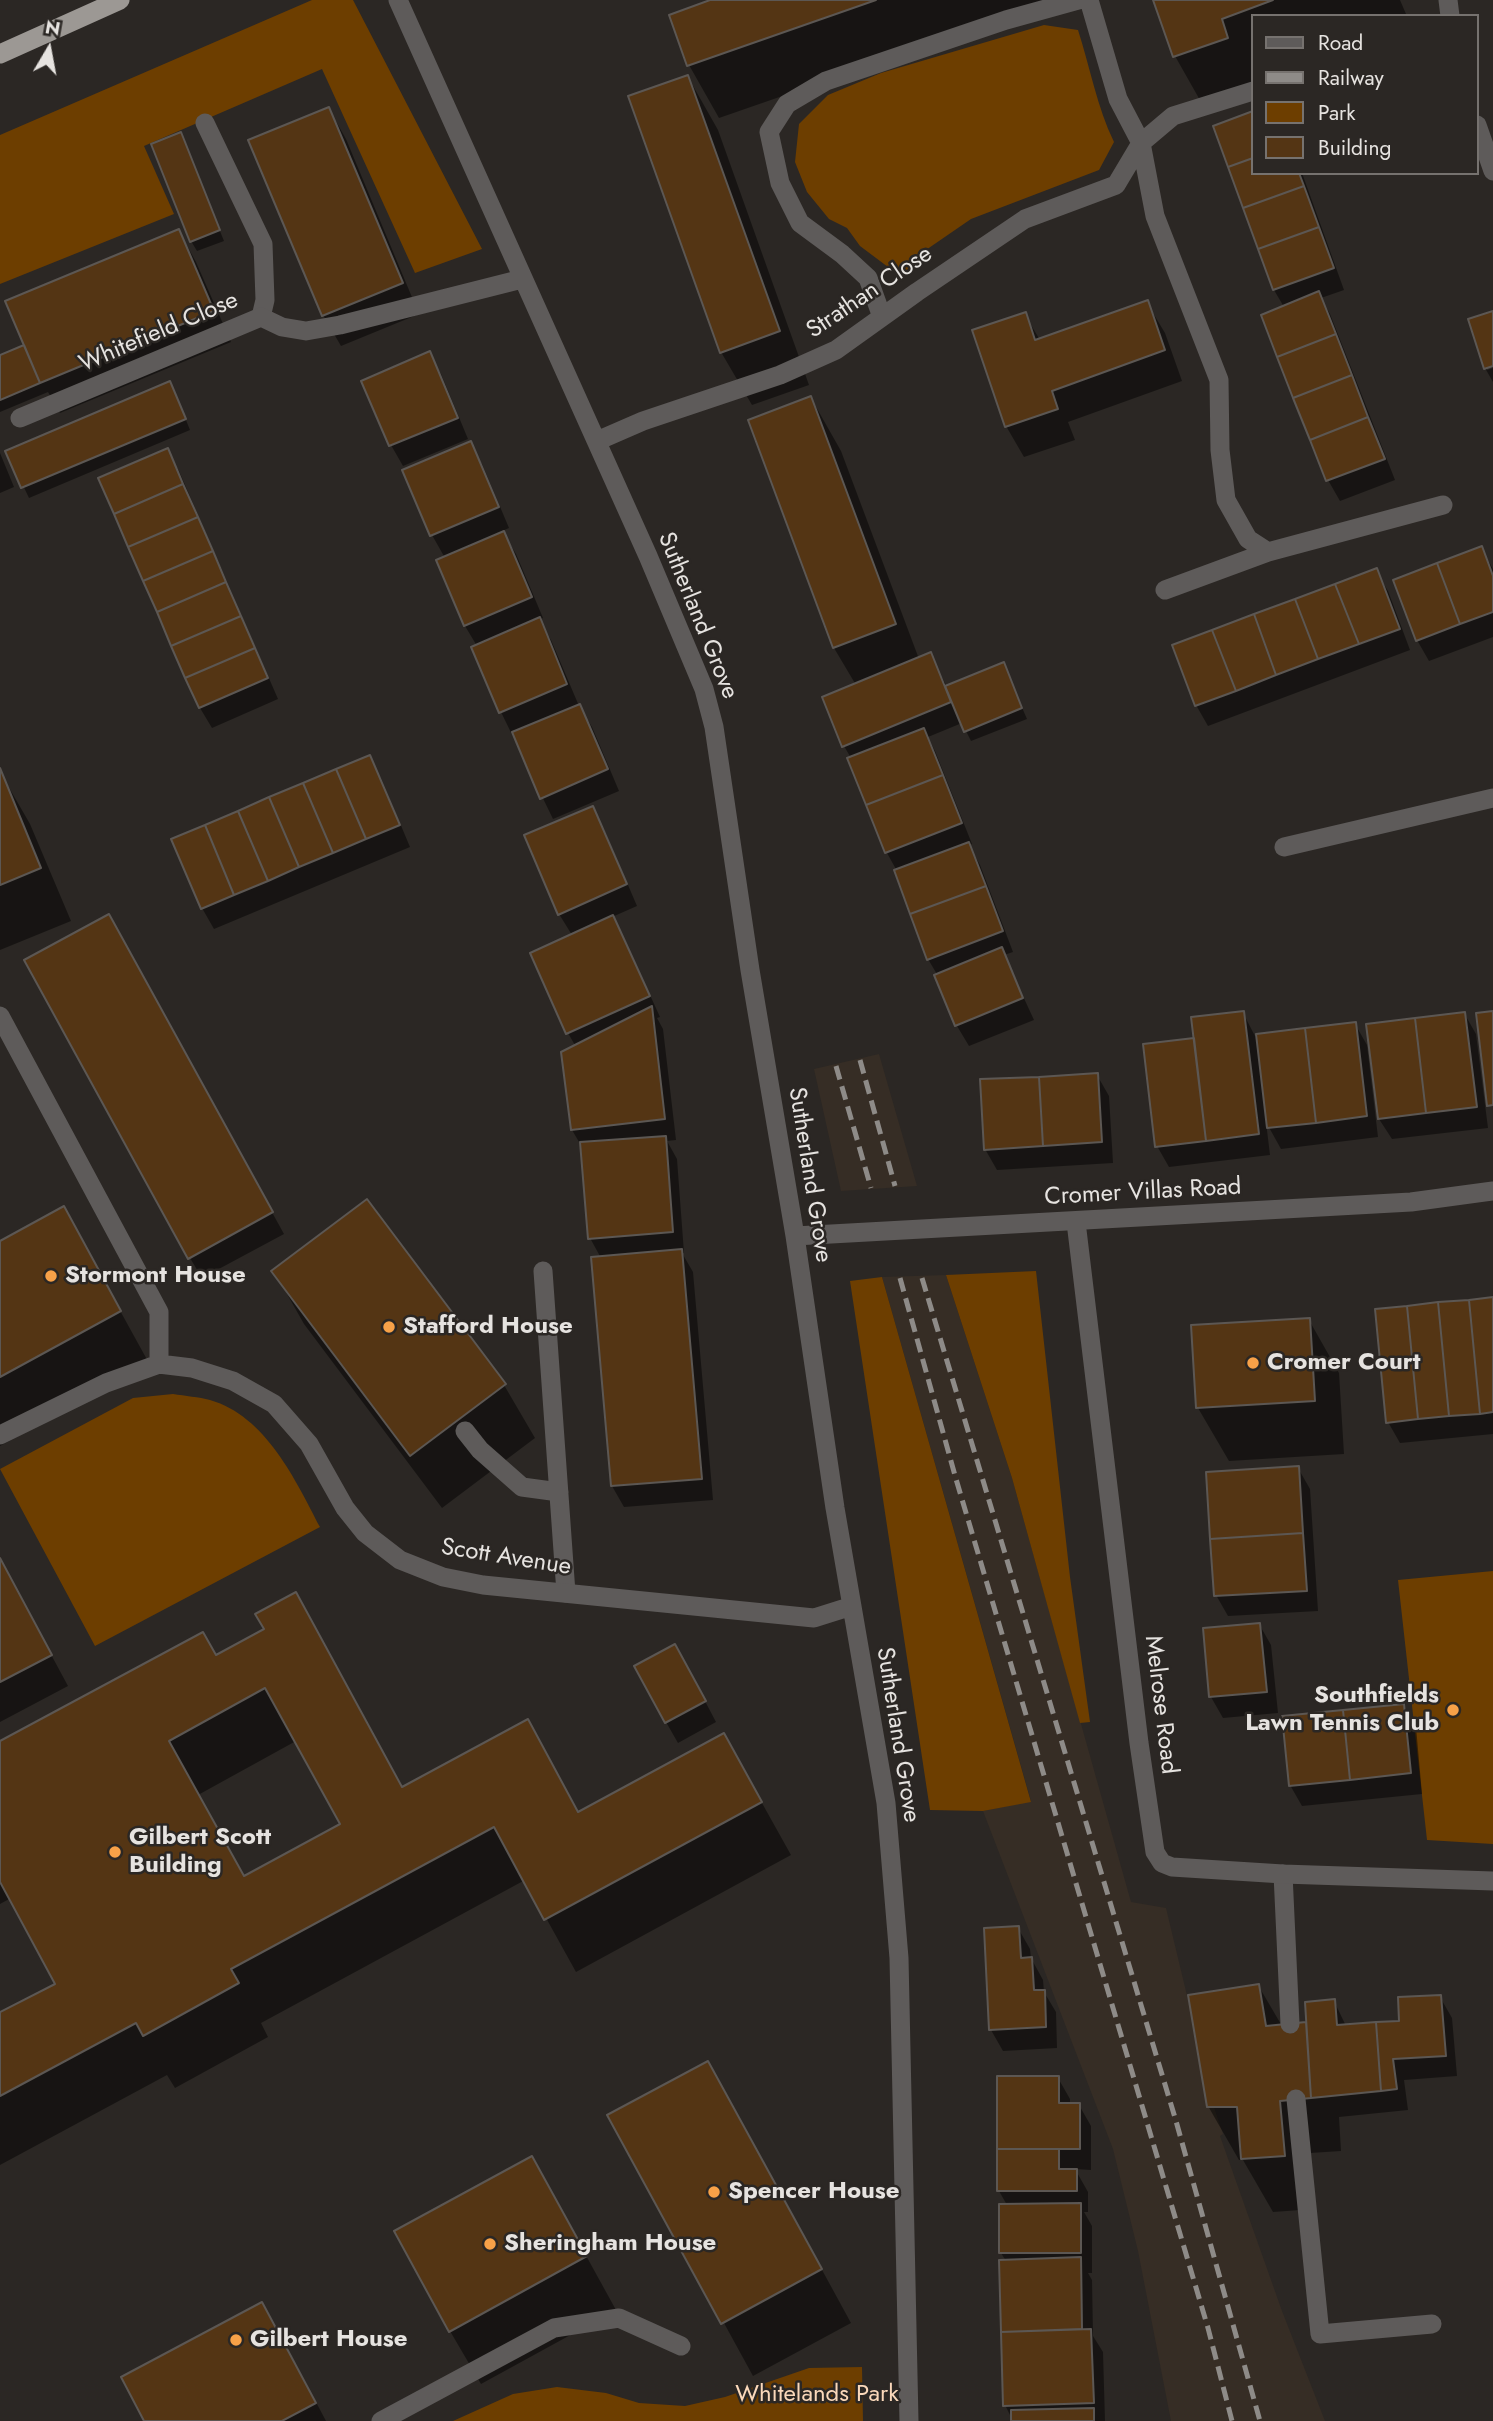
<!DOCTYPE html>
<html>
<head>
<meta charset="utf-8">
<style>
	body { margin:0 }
	#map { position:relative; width:1493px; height:2421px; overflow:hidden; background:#2b2724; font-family:Jost,sans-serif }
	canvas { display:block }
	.legend { position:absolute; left:1251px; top:14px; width:228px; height:161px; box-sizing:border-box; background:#2b2724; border:2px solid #76726f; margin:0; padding:9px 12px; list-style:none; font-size:21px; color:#e6e3e0 }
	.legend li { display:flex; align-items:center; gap:14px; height:35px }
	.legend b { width:35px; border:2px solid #76726f }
	.north { position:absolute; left:14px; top:14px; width:70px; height:70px; -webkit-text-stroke:5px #2b2724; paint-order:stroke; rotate:10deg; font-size:19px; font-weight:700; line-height:28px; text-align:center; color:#e6e3e0 }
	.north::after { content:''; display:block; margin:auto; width:24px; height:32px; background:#e6e3e0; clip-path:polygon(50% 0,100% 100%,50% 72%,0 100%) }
</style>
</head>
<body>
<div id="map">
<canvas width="1493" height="2421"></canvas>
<ul class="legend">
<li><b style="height:9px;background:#5e5b5a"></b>Road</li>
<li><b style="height:9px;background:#8e8b88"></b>Railway</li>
<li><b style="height:19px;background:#6d3e00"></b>Park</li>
<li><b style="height:19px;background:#543514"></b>Building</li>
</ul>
<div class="north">N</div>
</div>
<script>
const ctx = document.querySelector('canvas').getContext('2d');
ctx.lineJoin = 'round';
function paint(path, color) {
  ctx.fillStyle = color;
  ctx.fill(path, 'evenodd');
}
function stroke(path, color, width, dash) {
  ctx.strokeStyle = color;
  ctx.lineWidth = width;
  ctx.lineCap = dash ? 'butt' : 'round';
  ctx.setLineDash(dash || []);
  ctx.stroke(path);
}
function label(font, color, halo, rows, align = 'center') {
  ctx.font = font + ' Jost,sans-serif';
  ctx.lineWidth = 5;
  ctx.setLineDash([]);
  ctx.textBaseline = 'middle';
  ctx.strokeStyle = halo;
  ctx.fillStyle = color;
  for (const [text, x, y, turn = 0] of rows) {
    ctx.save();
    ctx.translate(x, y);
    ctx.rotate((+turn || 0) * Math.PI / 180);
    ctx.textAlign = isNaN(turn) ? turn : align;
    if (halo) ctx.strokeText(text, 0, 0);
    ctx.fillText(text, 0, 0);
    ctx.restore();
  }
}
const built = new Path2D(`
	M 879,1054 L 917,1186 L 841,1191 L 814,1069 Z
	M 946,1275 L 1012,1478 L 1131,1902 L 1166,1908 L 1213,2104 L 1223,2134 L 1220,2136 L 1282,2311 L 1325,2421 L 1171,2421 L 1138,2251 L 1113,2149 L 983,1811 L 1031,1801 L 882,1277 Z`);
const green = new Path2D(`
	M 312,0 L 353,0 L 482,249 L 415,273 L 322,69 L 144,146 L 174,214 L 0,284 L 0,135 Z
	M 1044,25 L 1078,30 C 1090,67 1097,107 1114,142 L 1099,170 L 971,219 L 923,252 L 906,271 L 888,267 L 860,246 L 847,228 L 829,219 L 807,192 L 795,162 L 799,124 L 828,95 L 881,73 Z
	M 1036,1271 L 1070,1577 L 1090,1722 L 1080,1723 L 1012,1478 L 946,1275 Z
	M 882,1277 L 1031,1802 L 983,1811 L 930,1810 L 850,1281 Z
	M 173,1394 C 185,1396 199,1397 210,1400 C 266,1416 296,1481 320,1527 L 95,1646 L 0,1469 L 133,1398 Z
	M 1493,1571 L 1493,1844 L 1427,1840 L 1398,1580 Z
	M 862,2367 L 863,2421 L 453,2421 L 513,2394 L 557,2387 L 606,2393 L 639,2403 L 685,2406 L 725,2397 L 809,2368 Z`);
const shadow = new Path2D(`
	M 715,0 L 1059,0 L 719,118 L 689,65 Z
	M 1155,0 L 1400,0 L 1406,14 L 1400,16 L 1253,16 L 1253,72 L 1251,73 L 1253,93 L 1205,109 L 1175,56 Z
	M 688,77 L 718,130 L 809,385 L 752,405 L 721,352 Z
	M 329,109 L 346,139 L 419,314 L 341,346 L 323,315 Z
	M 1253,113 L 1253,173 L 1302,173 L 1344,290 L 1321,298 L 1330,314 L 1395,480 L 1340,501 L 1328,480 L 1263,316 L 1284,307 L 1274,290 L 1215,127 Z
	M 181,135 L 224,241 L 197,251 L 191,241 Z
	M 179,231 L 196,262 L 231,342 L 60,413 L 48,392 L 0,412 L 0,357 L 23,347 Z
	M 1147,303 L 1165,333 L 1182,381 L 1068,422 L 1075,440 L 1024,457 L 1006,426 L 1025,315 L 1040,340 Z
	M 1493,313 L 1493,365 L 1487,366 L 1487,370 L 1493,368 L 1493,382 L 1485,368 Z
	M 429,353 L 441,374 L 468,439 L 403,466 L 391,445 L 363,381 Z
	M 175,393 L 190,430 L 29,498 L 7,452 Z
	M 811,398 L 841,451 L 919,659 L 930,654 L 947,687 L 1003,664 L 1027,719 L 971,741 L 962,723 L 928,737 L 935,751 L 972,844 L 969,845 L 980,865 L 1013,952 L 1004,955 L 1034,1020 L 969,1046 L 957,1026 L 936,976 L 938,976 L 928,959 L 897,871 L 887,853 L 849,759 L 851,758 L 844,746 L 856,685 L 834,648 L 750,421 Z
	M 470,443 L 482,464 L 509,528 L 502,531 L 516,554 L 543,618 L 539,620 L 551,640 L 579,706 L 592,727 L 619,791 L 553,819 L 501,712 L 477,646 L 465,626 L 438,561 L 445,558 L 432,535 Z
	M 167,450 L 179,471 L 278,699 L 212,728 L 200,708 L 100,479 Z
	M 0,453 L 14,487 L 0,493 Z
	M 1481,548 L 1493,569 L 1493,637 L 1429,661 L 1417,640 Z
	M 1376,571 L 1388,591 L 1410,650 L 1208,726 L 1196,705 Z
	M 369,757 L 381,778 L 410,847 L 214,929 L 202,908 Z
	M 0,772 L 30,824 L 71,921 L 0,950 Z
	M 592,808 L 604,829 L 637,906 L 612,917 L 624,938 L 660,1017 L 657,1018 L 663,1029 L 676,1140 L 667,1141 L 677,1159 L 684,1253 L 682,1253 L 693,1272 L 713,1500 L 624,1507 L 612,1486 L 601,1258 L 590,1238 L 582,1147 L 572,1130 L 576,1047 L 568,1033 L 572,935 L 559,914 Z
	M 120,937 L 284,1234 L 202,1278 L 190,1258 Z
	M 1243,1013 L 1255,1036 L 1355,1024 L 1367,1045 L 1378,1137 L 1281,1149 L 1266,1122 L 1270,1155 L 1169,1167 L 1157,1146 L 1196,1040 Z
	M 1464,1013 L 1476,1034 L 1488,1128 L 1392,1139 L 1379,1119 Z
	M 1097,1075 L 1109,1096 L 1113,1163 L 997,1170 L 985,1149 Z
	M 64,1209 L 150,1365 L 0,1446 L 0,1243 Z
	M 274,1271 L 504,1385 L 535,1438 L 442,1508 L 304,1324 Z
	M 1493,1299 L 1493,1434 L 1400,1443 L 1388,1422 Z
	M 1309,1320 L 1339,1373 L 1344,1454 L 1229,1461 L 1198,1408 Z
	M 1298,1468 L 1310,1489 L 1318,1611 L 1228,1616 L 1216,1595 Z
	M 0,1560 L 68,1686 L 0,1722 Z
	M 295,1594 L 403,1788 L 528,1721 L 579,1813 L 724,1735 L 791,1855 L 576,1972 L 525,1880 L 261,2023 L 268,2037 L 175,2088 L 167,2075 L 0,2165 L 0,2014 L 57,1984 L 11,1898 L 0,1904 L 0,1743 L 215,1657 L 266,1630 ZM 296,1741 L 342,1824 L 244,1878 L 198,1795 Z
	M 1259,1624 L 1271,1645 L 1278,1713 L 1223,1718 L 1211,1697 L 1205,1630 Z
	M 687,1667 L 716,1722 L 678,1743 L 666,1722 Z
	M 1404,1706 L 1416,1727 L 1422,1794 L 1302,1806 L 1290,1785 Z
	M 1018,1928 L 1030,1949 L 1031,1958 L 1043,1980 L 1044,1992 L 1056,2012 L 1057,2048 L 1003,2051 L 991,2030 Z
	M 1258,1985 L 1282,2026 L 1305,2024 L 1309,2030 L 1334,2001 L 1346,2026 L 1401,2023 L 1440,1997 L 1452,2018 L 1457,2076 L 1404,2080 L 1408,2110 L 1339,2117 L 1341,2151 L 1310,2153 L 1314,2209 L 1273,2212 L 1243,2160 L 1239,2160 L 1208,2106 Z
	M 1058,2078 L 1070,2099 L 1070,2105 L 1079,2105 L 1091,2126 L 1091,2170 L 1075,2169 L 1088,2192 L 1088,2212 L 1084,2212 L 1092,2226 L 1092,2273 L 1088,2273 L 1092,2280 L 1093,2336 L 1103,2352 L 1105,2421 L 1013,2421 L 1005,2405 L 1001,2261 L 1006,2261 L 1001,2253 L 1007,2205 L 999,2191 Z
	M 610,2115 L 738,2116 L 851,2323 L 753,2376 Z
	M 562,2212 L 616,2310 L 481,2384 L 450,2331 Z
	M 292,2357 L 326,2421 L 146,2421 Z`);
const building = new Path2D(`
	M 710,0 L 876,0 L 687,66 L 669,15 Z
	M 1153,0 L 1273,0 L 1222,19 L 1228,38 L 1173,57 Z
	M 688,75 L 780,331 L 720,353 L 628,96 Z
	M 329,107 L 403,283 L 322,316 L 248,140 Z
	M 1253,111 L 1253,158 L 1228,167 L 1213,126 Z
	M 181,132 L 220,230 L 190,242 L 151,144 Z
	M 1253,158 L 1253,173 L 1299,173 L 1304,186 L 1243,208 L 1228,167 Z
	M 1304,186 L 1319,227 L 1258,249 L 1243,208 Z
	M 1319,227 L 1334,268 L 1273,290 L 1258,249 Z
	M 179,229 L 214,311 L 40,383 L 5,301 Z
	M 1319,291 L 1336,334 L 1277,357 L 1261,315 Z
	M 1148,300 L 1165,350 L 1052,391 L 1058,409 L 1005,427 L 972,330 L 1026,312 L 1035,340 Z
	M 1493,311 L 1493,366 L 1484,369 L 1468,319 Z
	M 1336,334 L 1352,375 L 1293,398 L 1277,357 Z
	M 24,345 L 40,383 L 0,400 L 0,355 Z
	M 430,351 L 458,418 L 389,446 L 361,381 Z
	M 1352,375 L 1368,417 L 1310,440 L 1293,398 Z
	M 170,381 L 186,419 L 21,488 L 5,451 Z
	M 811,396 L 896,624 L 833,648 L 748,420 Z
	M 1368,417 L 1385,459 L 1326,481 L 1310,440 Z
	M 471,441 L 499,507 L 430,536 L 402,470 Z
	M 168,448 L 183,484 L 114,514 L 98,478 Z
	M 183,484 L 198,517 L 128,547 L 114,514 Z
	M 198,517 L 213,551 L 143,581 L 128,547 Z
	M 504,531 L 532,597 L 464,626 L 436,560 Z
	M 1482,546 L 1493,576 L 1493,612 L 1460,624 L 1437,563 Z
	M 213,551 L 226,582 L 157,612 L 143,581 Z
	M 1437,563 L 1460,624 L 1416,641 L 1393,580 Z
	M 1377,568 L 1400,629 L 1359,644 L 1335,584 Z
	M 226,582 L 241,616 L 171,646 L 157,612 Z
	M 1335,584 L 1359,644 L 1318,659 L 1295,599 Z
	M 1295,599 L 1318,659 L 1276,675 L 1254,614 Z
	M 1254,614 L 1276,675 L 1236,691 L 1212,630 Z
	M 241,616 L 255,648 L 185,678 L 171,646 Z
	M 540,617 L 567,684 L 499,713 L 471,647 Z
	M 1212,630 L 1236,691 L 1195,706 L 1172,645 Z
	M 255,648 L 268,678 L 199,708 L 185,678 Z
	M 931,652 L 951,702 L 842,747 L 822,697 Z
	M 1004,662 L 1022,708 L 964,732 L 945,686 Z
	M 580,704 L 608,769 L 540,799 L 512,732 Z
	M 924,728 L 943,775 L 866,805 L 847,758 Z
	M 370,755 L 400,825 L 366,839 L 336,769 Z
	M 0,768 L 41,868 L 0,885 Z
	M 336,769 L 366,839 L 333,853 L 303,783 Z
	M 943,775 L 962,823 L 885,853 L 866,805 Z
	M 303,783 L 333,853 L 299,867 L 269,797 Z
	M 269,797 L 299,867 L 268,881 L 238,811 Z
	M 593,806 L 627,884 L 558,915 L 524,835 Z
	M 238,811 L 268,881 L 234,895 L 205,825 Z
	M 205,825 L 234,895 L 201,909 L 171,839 Z
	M 969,842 L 986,886 L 910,914 L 894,870 Z
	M 986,886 L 1003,931 L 927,960 L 910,914 Z
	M 109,914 L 273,1212 L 188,1259 L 24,960 Z
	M 613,915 L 650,996 L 566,1034 L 530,953 Z
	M 1002,947 L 1023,998 L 955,1026 L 934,975 Z
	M 652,1006 L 665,1119 L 571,1130 L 561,1052 Z
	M 1244,1011 L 1259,1134 L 1206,1141 L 1191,1017 Z
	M 1493,1011 L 1493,1105 L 1487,1106 L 1476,1013 Z
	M 1465,1012 L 1477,1107 L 1426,1113 L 1415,1018 Z
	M 1415,1018 L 1426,1113 L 1378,1119 L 1366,1024 Z
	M 1356,1022 L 1367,1116 L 1316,1123 L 1305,1028 Z
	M 1305,1028 L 1316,1123 L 1267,1128 L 1256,1034 Z
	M 1194,1038 L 1206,1141 L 1155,1147 L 1143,1044 Z
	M 1098,1073 L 1102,1142 L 1043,1146 L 1039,1077 Z
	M 1039,1077 L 1043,1146 L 984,1150 L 980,1079 Z
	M 666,1136 L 673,1232 L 588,1239 L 580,1142 Z
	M 367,1199 L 506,1384 L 410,1456 L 271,1271 Z
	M 64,1206 L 121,1311 L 0,1377 L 0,1241 Z
	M 682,1249 L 702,1479 L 611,1486 L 591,1257 Z
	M 1493,1297 L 1493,1412 L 1480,1414 L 1469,1300 Z
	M 1469,1300 L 1480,1414 L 1449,1416 L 1438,1302 Z
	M 1438,1302 L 1449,1416 L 1418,1419 L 1407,1306 Z
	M 1407,1306 L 1418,1419 L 1386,1423 L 1375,1309 Z
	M 1310,1318 L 1315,1401 L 1196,1408 L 1191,1325 Z
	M 1299,1466 L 1303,1533 L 1210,1539 L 1206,1472 Z
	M 1303,1533 L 1307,1591 L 1214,1596 L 1210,1539 Z
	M 0,1558 L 52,1655 L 0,1682 Z
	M 296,1592 L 402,1787 L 528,1719 L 578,1812 L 724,1733 L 762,1802 L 544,1920 L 494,1827 L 231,1969 L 239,1983 L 143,2036 L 136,2023 L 0,2096 L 0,2012 L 55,1984 L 0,1882 L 0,1741 L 203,1632 L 216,1655 L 264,1629 L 255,1614 ZM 265,1688 L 340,1824 L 244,1876 L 169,1741 Z
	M 1260,1623 L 1267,1692 L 1209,1697 L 1203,1628 Z
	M 675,1644 L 706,1701 L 665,1723 L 634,1666 Z
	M 1404,1704 L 1411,1773 L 1350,1780 L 1343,1710 Z
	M 1343,1710 L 1350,1780 L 1289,1786 L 1282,1716 Z
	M 1019,1926 L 1021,1958 L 1032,1957 L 1034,1990 L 1045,1990 L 1046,2027 L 989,2030 L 984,1928 Z
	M 1259,1984 L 1266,2026 L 1306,2022 L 1311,2098 L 1280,2101 L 1285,2156 L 1241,2159 L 1237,2107 L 1207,2107 L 1188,1995 Z
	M 1441,1995 L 1446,2056 L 1393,2059 L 1397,2089 L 1381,2091 L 1376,2022 L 1399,2021 L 1398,1997 Z
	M 1335,1999 L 1337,2025 L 1376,2022 L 1381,2091 L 1311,2098 L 1305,2002 Z
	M 708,2061 L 822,2269 L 721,2324 L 607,2115 Z
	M 997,2076 L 1059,2076 L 1059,2103 L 1080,2103 L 1080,2149 L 997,2149 Z
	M 997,2149 L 1059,2149 L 1059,2169 L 1077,2169 L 1077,2191 L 997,2191 Z
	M 532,2156 L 587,2256 L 449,2332 L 394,2231 Z
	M 1081,2203 L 1081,2253 L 999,2253 L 999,2204 Z
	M 1081,2257 L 1082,2329 L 1001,2332 L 999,2260 Z
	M 262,2302 L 316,2403 L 282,2421 L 144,2421 L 121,2377 Z
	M 1091,2329 L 1094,2403 L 1003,2406 L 1001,2332 Z
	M 1094,2408 L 1094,2421 L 1011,2421 L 1011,2410 Z`);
const service = new Path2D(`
	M 1448,0 L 1450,16
	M 205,123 L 263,244 L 265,300 L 261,317
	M 1284,847 L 1493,798
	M 543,1271 L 566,1593
	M 465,1431 L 480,1450 L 522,1487 L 559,1492
	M 1283,1874 L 1290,2024
	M 1296,2099 L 1320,2334 L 1432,2324`);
const minor = new Path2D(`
	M 398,0 L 648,556 L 704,689 L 714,727 L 750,970 L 795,1236 L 835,1508 L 886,1803 L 899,1958 L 909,2421
	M 1089,0 L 1118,99 L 1141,143 L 1155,216 L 1219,380 L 1220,450 L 1226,500 L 1248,539 L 1268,552 L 1165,590
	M 1477,125 L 1493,171
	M 882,317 L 868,278 L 842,254 L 800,223 L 780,183 L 769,132 L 787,104 L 826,81 L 1006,20 L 1078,0
	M 20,418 L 261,317 L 282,327 L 306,331 L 340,325 L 522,279
	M 597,441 L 643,421 L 780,375 L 836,350 L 917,292 L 1025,219 L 1116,185 L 1141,143 L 1173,116 L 1253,91
	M 1268,552 L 1443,505
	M 0,1016 L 159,1312 L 159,1364
	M 1076,1222 L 1139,1743 L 1155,1852 L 1162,1863 L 1172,1867 L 1283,1874 L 1493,1881
	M 795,1236 L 1411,1202 L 1493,1191
	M 0,1435 L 106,1383 L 159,1364 L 192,1368 L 233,1381 L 274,1404 L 309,1444 L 345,1508 L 365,1533 L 400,1560 L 443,1577 L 483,1585 L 814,1618 L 852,1606
	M 381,2421 L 554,2328 L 619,2318 L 681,2346`);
const trunk = new Path2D(`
	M 0,54 L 120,0`);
const rail = new Path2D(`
	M 860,1060 L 895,1186
	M 836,1066 L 871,1188
	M 900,1278 L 956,1479 L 1208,2328 L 1232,2421
	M 922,1278 L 1176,2121 L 1260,2421`);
const markers = [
	[51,1276,7,"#f7a148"],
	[389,1327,7,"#f7a148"],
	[1253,1363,7,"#f7a148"],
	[1453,1710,7,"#f7a148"],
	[115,1852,7,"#f7a148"],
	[714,2192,7,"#f7a148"],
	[490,2244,7,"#f7a148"],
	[236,2340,7,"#f7a148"]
];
const streetNames = [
	["Strathan Close",870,293,-34],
	["Whitefield Close",159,333,-23],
	["Sutherland Grove",697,616,68],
	["Sutherland Grove",809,1175,81],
	["Cromer Villas Road",1143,1193,-3],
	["Scott Avenue",506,1558,9],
	["Melrose Road",1160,1705,83],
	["Sutherland Grove",897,1735,81]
];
const poiNames = [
	["Stormont House",65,1276],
	["Stafford House",403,1327],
	["Cromer Court",1267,1363],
	["Southfields",1439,1696,"right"],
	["Lawn Tennis Club",1439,1724,"right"],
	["Gilbert Scott",129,1838],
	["Building",129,1866],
	["Spencer House",728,2192],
	["Sheringham House",504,2244],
	["Gilbert House",250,2340]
];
const parkNames = [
	["Whitelands Park",817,2395]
];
paint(built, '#362d25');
paint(green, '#6d3e00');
paint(shadow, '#0007');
paint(building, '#543514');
stroke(building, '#5c5753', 2);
stroke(service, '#5e5b5a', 19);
stroke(minor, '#5e5b5a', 19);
stroke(trunk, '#9c9894', 19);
stroke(rail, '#8e8b88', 5, [14, 7]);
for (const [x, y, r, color] of markers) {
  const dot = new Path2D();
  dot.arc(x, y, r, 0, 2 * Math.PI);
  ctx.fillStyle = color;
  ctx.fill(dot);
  stroke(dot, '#2b2724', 2.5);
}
label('24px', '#e6e3e0', '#2b2724', streetNames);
label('bold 24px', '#e6e3e0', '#2b2724', poiNames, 'left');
label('24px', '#fad8ba', '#2b2724', parkNames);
</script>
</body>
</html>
